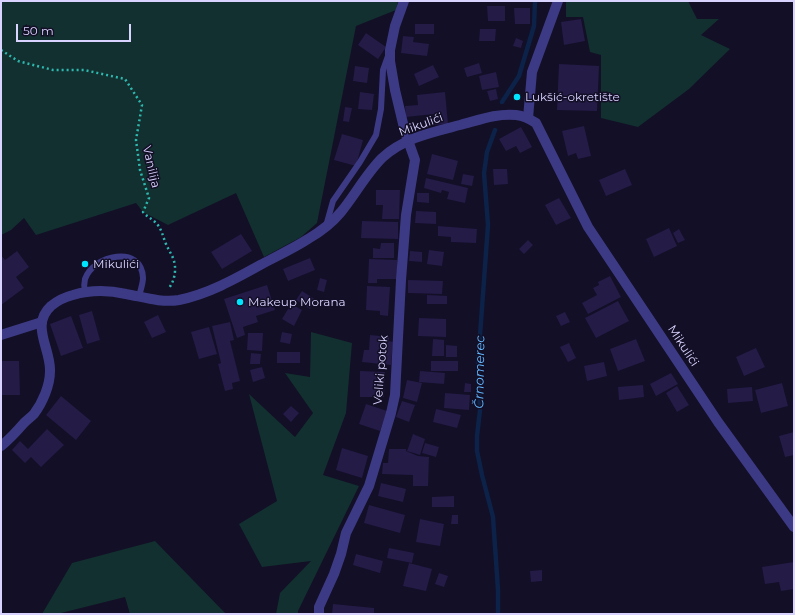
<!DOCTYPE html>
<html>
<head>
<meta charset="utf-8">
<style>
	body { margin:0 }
	#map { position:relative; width:795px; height:615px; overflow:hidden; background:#130f26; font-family:Montserrat,sans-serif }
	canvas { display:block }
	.frame { position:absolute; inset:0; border:2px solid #d9d4ff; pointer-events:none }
	.scale { position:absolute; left:16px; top:24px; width:115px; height:18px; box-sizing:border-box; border:2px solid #d9d4ff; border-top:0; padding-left:5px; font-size:12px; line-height:14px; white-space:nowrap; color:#d9d4ff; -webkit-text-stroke:3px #130f26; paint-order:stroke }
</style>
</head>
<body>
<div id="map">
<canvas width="795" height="615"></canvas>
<div class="frame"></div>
<div class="scale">50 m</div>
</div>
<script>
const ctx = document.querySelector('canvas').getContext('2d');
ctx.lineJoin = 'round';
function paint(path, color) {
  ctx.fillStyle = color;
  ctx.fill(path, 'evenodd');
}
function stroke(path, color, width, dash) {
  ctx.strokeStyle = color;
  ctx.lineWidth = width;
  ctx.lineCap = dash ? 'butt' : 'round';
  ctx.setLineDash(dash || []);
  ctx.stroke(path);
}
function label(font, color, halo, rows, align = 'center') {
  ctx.font = font + ' Montserrat,sans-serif';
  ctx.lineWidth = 3;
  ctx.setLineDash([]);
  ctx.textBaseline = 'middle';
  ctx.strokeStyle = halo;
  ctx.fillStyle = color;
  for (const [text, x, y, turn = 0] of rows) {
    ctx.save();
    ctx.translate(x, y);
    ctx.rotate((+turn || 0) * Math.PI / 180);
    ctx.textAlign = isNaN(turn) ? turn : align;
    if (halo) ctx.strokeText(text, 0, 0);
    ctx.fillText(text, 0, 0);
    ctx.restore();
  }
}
const green = new Path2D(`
	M 1,1 L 398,1 L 396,10 L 356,26 L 317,223 L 301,237 L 264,257 L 236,193 L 168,225 L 143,212 L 136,203 L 36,235 L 24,218 L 11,230 L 1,235 Z
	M 566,1 L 688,1 L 697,19 L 719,19 L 701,35 L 730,49 L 689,89 L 638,127 L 601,118 L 601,55 L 590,52 L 583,17 L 566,17 Z
	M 311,332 L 352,343 L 346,413 L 323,475 L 359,486 L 298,611 L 298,614 L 276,614 L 280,593 L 311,561 L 262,567 L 239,524 L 277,501 L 249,394 L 295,437 L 313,413 L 285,373 L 310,377 Z
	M 155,541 L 226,614 L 130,614 L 125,597 L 57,614 L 42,614 L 72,563 Z`);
const stream = new Path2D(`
	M 502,102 L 519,76 L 534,26 L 535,1
	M 495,130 L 487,152 L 484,173 L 488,225 L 478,363 L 480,410 L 477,436 L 477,451 L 482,475 L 493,517 L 498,590 L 498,614`);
const building = new Path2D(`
	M 487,6 L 505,6 L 505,21 L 488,21 Z
	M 514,8 L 530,8 L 530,24 L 515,24 Z
	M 581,19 L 585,41 L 564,45 L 561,22 Z
	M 415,24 L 434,24 L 434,34 L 415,34 Z
	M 480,29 L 496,29 L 495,41 L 479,41 Z
	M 366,33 L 386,47 L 378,59 L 358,45 Z
	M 403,36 L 414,37 L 413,42 L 429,44 L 427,56 L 401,53 Z
	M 516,38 L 523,41 L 521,48 L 513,46 Z
	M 479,63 L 482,73 L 467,77 L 464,68 Z
	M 559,64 L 599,66 L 597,111 L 557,110 Z
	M 433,65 L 439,77 L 419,86 L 414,74 Z
	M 355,66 L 369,68 L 367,83 L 353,81 Z
	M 496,72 L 499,87 L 482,90 L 479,76 Z
	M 496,89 L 498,99 L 490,101 L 487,91 Z
	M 360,92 L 374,94 L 372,110 L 358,109 Z
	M 445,92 L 448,124 L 434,125 L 434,114 L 406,117 L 405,106 L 418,105 L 417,95 Z
	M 345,107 L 352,108 L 349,122 L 343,121 Z
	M 584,126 L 591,156 L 578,159 L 576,153 L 568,156 L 562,131 Z
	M 521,127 L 532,147 L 520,153 L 516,146 L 506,151 L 499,139 Z
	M 342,134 L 363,140 L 356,166 L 334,160 Z
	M 432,154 L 458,161 L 453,180 L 427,174 Z
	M 493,169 L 507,169 L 508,184 L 494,185 Z
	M 625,169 L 632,185 L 606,196 L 599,180 Z
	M 463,174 L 474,176 L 472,186 L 461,184 Z
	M 426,178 L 468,188 L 465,203 L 447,199 L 449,192 L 442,190 L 441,193 L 424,188 Z
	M 376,190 L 400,190 L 399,219 L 382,219 L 383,205 L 376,205 Z
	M 417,193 L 429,193 L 429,203 L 417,202 Z
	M 559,198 L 571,218 L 556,225 L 545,205 Z
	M 416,211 L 436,212 L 436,224 L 415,223 Z
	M 362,221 L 398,222 L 398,239 L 361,238 Z
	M 438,226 L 477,229 L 476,243 L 451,242 L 451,237 L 438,236 Z
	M 669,228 L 677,246 L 654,257 L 646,239 Z
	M 679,229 L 685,240 L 678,243 L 673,233 Z
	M 241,234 L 252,251 L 222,269 L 211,252 Z
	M 528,240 L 533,245 L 524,254 L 519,249 Z
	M 381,243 L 394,243 L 394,258 L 373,258 L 373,248 L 380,249 Z
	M 429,250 L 444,252 L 442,266 L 427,264 Z
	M 17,251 L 29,267 L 16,277 L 24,288 L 1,305 L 1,255 L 5,260 Z
	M 410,251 L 422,252 L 422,262 L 409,261 Z
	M 310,258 L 315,270 L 288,281 L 283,269 Z
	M 369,259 L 397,260 L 397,279 L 377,279 L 377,283 L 368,283 Z
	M 610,276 L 621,297 L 588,314 L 582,303 L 597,295 L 593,288 L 599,285 L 598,282 Z
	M 320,278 L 327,280 L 324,292 L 317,290 Z
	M 408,280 L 443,281 L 442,294 L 408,293 Z
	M 267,285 L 275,310 L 256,316 L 258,322 L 243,327 L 245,335 L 237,338 L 224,299 Z
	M 367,286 L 390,287 L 388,316 L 380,315 L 380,311 L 366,310 Z
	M 302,291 L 316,300 L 310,309 L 296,300 Z
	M 427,295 L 447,296 L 447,304 L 427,304 Z
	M 618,301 L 629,321 L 596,338 L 585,318 Z
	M 291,304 L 302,310 L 294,326 L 282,319 Z
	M 92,311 L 100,340 L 87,344 L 79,315 Z
	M 565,312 L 570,322 L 561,326 L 556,316 Z
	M 158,315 L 166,332 L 152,338 L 144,322 Z
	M 71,316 L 83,348 L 61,356 L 50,324 Z
	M 419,318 L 446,319 L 446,337 L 418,336 Z
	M 230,322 L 234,340 L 230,341 L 240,381 L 232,383 L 233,389 L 225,391 L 218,364 L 221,363 L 212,326 Z
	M 209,327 L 217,354 L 199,359 L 191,332 Z
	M 282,332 L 292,334 L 290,344 L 280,342 Z
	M 248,333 L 263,333 L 262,351 L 247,350 Z
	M 370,335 L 389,337 L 389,341 L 393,342 L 391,365 L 362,362 L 364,350 L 369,350 Z
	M 433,339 L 444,340 L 444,356 L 432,356 Z
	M 636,339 L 645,361 L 618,371 L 610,349 Z
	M 569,343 L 576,358 L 568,362 L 560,347 Z
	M 446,345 L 457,346 L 457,357 L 446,357 Z
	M 756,348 L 765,367 L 744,376 L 736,357 Z
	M 277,352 L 300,352 L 300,363 L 277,363 Z
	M 251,353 L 261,354 L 260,364 L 250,364 Z
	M 1,361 L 19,361 L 20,395 L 1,395 Z
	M 431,361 L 458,361 L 458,371 L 431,371 Z
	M 604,362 L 607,376 L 587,381 L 584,366 Z
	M 262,367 L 265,378 L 253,382 L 250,370 Z
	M 360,371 L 385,372 L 384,397 L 360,397 Z
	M 420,371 L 445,373 L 444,384 L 419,382 Z
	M 671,373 L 678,384 L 656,396 L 650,384 Z
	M 407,380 L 422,383 L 417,402 L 403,398 Z
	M 465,383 L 471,384 L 471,392 L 464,392 Z
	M 782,383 L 788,406 L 761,413 L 755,390 Z
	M 643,385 L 644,397 L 619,400 L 618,387 Z
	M 677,386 L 689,405 L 677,412 L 666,393 Z
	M 752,387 L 753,401 L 728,403 L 727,389 Z
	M 445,393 L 470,395 L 469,410 L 444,408 Z
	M 61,396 L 91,421 L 76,440 L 46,415 Z
	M 402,401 L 415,405 L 409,422 L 396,417 Z
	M 366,404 L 387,411 L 380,431 L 359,424 Z
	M 291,406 L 299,413 L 291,422 L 283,414 Z
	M 436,409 L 461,415 L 457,428 L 433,422 Z
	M 47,429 L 64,445 L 41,467 L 31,457 L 25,463 L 12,450 L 20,441 L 28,449 Z
	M 794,432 L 794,455 L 785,457 L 779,436 Z
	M 413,434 L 425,439 L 420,455 L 407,451 Z
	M 425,443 L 439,447 L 436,457 L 422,453 Z
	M 342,448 L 368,456 L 362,478 L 336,470 Z
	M 389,449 L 406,449 L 406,451 L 418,456 L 429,457 L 428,486 L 413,486 L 413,475 L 382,474 L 383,463 L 388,463 Z
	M 381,483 L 406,489 L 403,502 L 378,496 Z
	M 454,496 L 454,507 L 432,507 L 432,497 Z
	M 369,505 L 405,515 L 400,533 L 364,523 Z
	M 452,515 L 458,515 L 458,524 L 451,524 Z
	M 420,519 L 444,524 L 440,546 L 416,542 Z
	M 389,548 L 414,553 L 412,563 L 387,558 Z
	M 356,554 L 383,561 L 380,573 L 353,565 Z
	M 794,562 L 794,589 L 781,591 L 779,582 L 765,584 L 762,567 Z
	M 409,563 L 432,569 L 426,591 L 403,586 Z
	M 542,570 L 542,581 L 531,582 L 530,571 Z
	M 439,573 L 448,576 L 444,587 L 435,584 Z
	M 333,604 L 374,608 L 374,614 L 332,614 Z`);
const path = new Path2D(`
	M 1,50 L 18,61 L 53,70 L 84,70 L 125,79 L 142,105 L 136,140 L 140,170 L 149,198 L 143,212 C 147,217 153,219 157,224 C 162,230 163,237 166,244 C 168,249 171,253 173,258 C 177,268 175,280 169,288`);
const service = new Path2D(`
	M 326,226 L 333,201 L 360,162 L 376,135 L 381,109 L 383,70 L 388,56
	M 85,292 C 84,288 84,283 85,279 C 93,255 142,244 143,278 C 143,284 140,291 139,297`);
const minor = new Path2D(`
	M 528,118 L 532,72 L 558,1
	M 1,335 L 42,322
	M 319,614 L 319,607 L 334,574 L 341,554 L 346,533 L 369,486 L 391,413 L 395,395 L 401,280 L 406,215 L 415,160 L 405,132 L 395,90 L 390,61 L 390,50 L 395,26 L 404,1`);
const tertiary = new Path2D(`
	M 1,446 C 10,439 17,431 24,423 C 27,420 31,417 34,414 C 43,402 50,385 50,371 C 51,349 30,325 51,306 C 57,301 65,297 73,295 C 90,290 108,290 126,294 C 143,297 161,303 179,300 C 209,294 237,278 264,263 C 279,255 294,248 308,239 C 320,232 332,223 341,212 C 355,195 366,174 382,158 C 403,138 433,132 460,125 C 479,120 497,113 516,115 C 524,116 530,119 536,123 L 588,227 L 718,422 L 794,527`);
const markers = [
	[517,97,4,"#00e5ff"],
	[85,264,4,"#00e5ff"],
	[240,302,4,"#00e5ff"]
];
const poiNames = [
	["Lukšić-okretište",525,97],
	["Mikulići",93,264],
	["Makeup Morana",248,302]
];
const streetNames = [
	["Mikulići",421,125,-20],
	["Vanilija",151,167,77],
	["Mikulići",683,346,57],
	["Veliki potok",381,370,-85]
];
const waterNames = [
	["Črnomerec",480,372,-89]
];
paint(green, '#12302f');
stroke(stream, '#0c2248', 4.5);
paint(building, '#241b47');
stroke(path, '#2fb8b0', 2.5, [2, 3]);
stroke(service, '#3d3a85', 6);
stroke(minor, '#3d3a85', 10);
stroke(tertiary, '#3d3a85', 10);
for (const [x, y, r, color] of markers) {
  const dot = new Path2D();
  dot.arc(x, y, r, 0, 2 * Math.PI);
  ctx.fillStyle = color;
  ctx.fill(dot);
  stroke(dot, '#130f26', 1.5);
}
label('12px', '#d9d4ff', '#130f26', poiNames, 'left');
label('12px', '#d9d4ff', '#130f26', streetNames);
label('italic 13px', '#62b6ff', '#130f26', waterNames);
</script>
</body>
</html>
